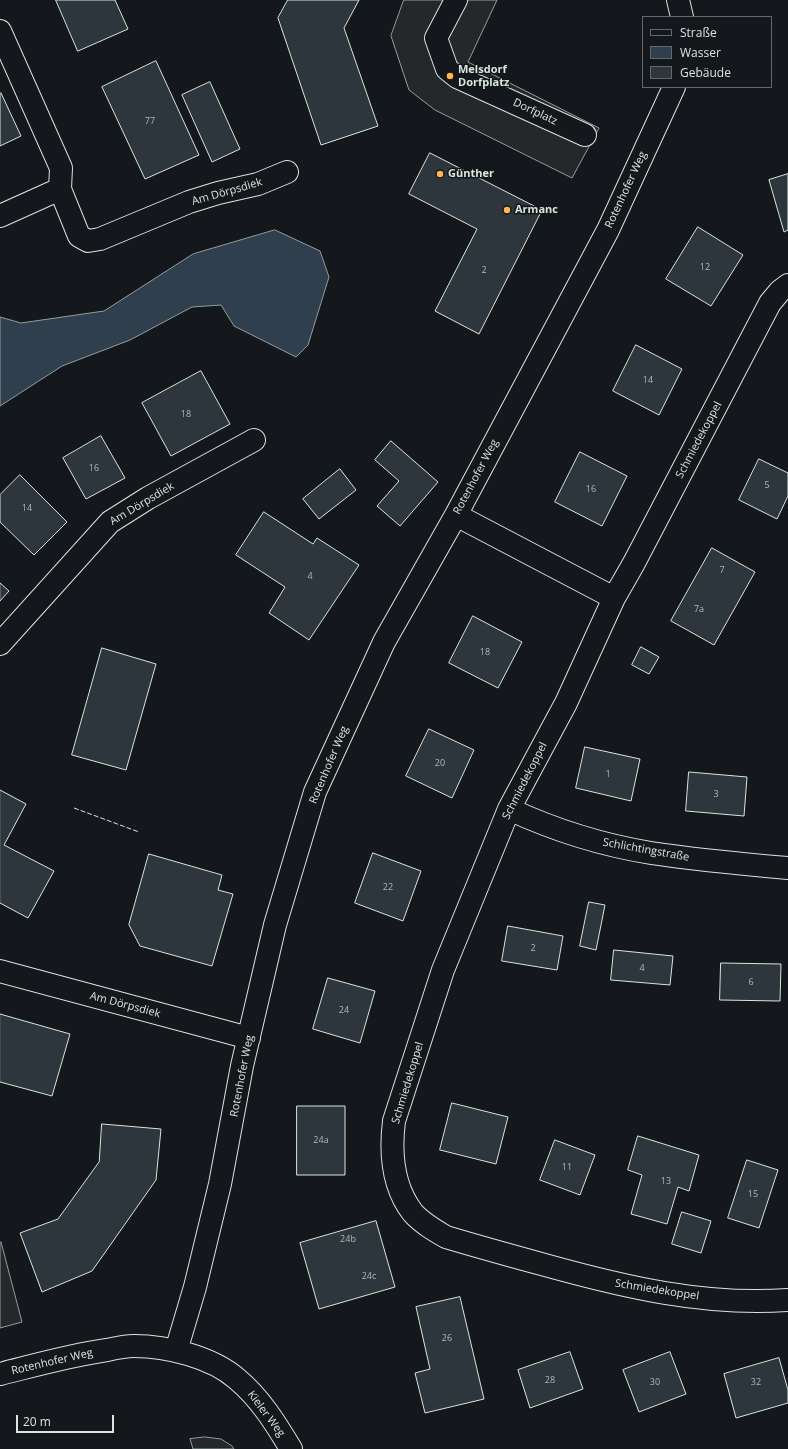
<!DOCTYPE html>
<html>
<head>
<meta charset="utf-8">
<style>
	body { margin:0 }
	#map { position:relative; width:788px; height:1449px; overflow:hidden; background:#14181c; font-family:"Open Sans",sans-serif }
	canvas { display:block }
	.legend { position:absolute; left:642px; top:16px; width:130px; height:72px; box-sizing:border-box; background:#14181c; border:1px solid #626a69; margin:0; padding:5px 7px; list-style:none; font-size:12px; color:#d8e6dc }
	.legend li { display:flex; align-items:center; gap:8px; height:20px }
	.legend b { width:20px; border:1px solid #626a69 }
	.scale { position:absolute; left:16px; top:1415px; width:98px; height:18px; box-sizing:border-box; border:2px solid #d8e6dc; border-top:0; padding-left:5px; font-size:12px; line-height:14px; white-space:nowrap; color:#d8e6dc; -webkit-text-stroke:3px #14181c; paint-order:stroke }
</style>
</head>
<body>
<div id="map">
<canvas width="788" height="1449"></canvas>
<ul class="legend">
<li><b style="height:5px;background:#14181c"></b>Straße</li>
<li><b style="height:11px;background:#2f3f4d"></b>Wasser</li>
<li><b style="height:11px;background:#2c363c"></b>Gebäude</li>
</ul>
<div class="scale">20 m</div>
</div>
<script>
const ctx = document.querySelector('canvas').getContext('2d');
ctx.lineJoin = 'round';
function paint(path, color) {
  ctx.fillStyle = color;
  ctx.fill(path, 'evenodd');
}
function stroke(path, color, width, dash) {
  ctx.strokeStyle = color;
  ctx.lineWidth = width;
  ctx.lineCap = dash ? 'butt' : 'round';
  ctx.setLineDash(dash || []);
  ctx.stroke(path);
}
function label(font, color, halo, rows, align = 'center') {
  ctx.font = font + ' "Open Sans",sans-serif';
  ctx.lineWidth = 3;
  ctx.setLineDash([]);
  ctx.textBaseline = 'middle';
  ctx.strokeStyle = halo;
  ctx.fillStyle = color;
  for (const [text, x, y, turn = 0] of rows) {
    ctx.save();
    ctx.translate(x, y);
    ctx.rotate((+turn || 0) * Math.PI / 180);
    ctx.textAlign = isNaN(turn) ? turn : align;
    if (halo) ctx.strokeText(text, 0, 0);
    ctx.fillText(text, 0, 0);
    ctx.restore();
  }
}
const parking = new Path2D(`
	M 404,0 L 497,0 L 468,62 L 599,128 L 572,178 L 435,110 L 409,90 L 391,36 Z
	M 1,1242 L 22,1322 L 0,1328 L 0,1243 Z
	M 205,1437 L 221,1439 L 232,1446 L 234,1449 L 193,1449 L 190,1439 Z`);
const water = new Path2D(`
	M 275,230 L 320,251 L 329,277 L 308,345 L 296,357 L 234,326 L 221,305 L 192,307 L 130,340 L 62,366 L 0,406 L 0,317 L 21,323 L 104,311 L 193,254 Z`);
const building = new Path2D(`
	M 56,0 L 115,0 L 128,29 L 78,51 Z
	M 288,0 L 359,0 L 344,28 L 378,126 L 321,145 L 278,18 Z
	M 156,61 L 199,155 L 145,179 L 102,87 Z
	M 210,82 L 240,149 L 212,162 L 182,95 Z
	M 1,93 L 21,136 L 0,146 L 0,94 Z
	M 430,153 L 542,210 L 479,334 L 435,311 L 477,229 L 409,194 Z
	M 788,174 L 788,230 L 784,232 L 769,180 Z
	M 698,227 L 743,255 L 711,306 L 666,279 Z
	M 636,345 L 682,369 L 659,415 L 613,391 Z
	M 201,371 L 230,424 L 171,456 L 142,403 Z
	M 101,436 L 125,478 L 86,499 L 63,458 Z
	M 391,441 L 438,482 L 400,526 L 377,506 L 399,481 L 375,460 Z
	M 580,452 L 627,476 L 602,526 L 555,502 Z
	M 759,459 L 788,473 L 788,496 L 777,519 L 739,500 Z
	M 340,469 L 356,490 L 319,519 L 303,499 Z
	M 20,475 L 67,522 L 34,555 L 0,522 L 0,495 Z
	M 264,512 L 313,544 L 317,538 L 359,565 L 309,640 L 269,613 L 285,587 L 236,555 Z
	M 712,548 L 755,572 L 714,645 L 671,621 Z
	M 0,583 L 9,591 L 0,601 Z
	M 473,616 L 522,642 L 498,688 L 449,663 Z
	M 641,647 L 659,657 L 649,674 L 632,665 Z
	M 102,648 L 156,664 L 126,770 L 72,755 Z
	M 429,729 L 474,750 L 452,798 L 406,776 Z
	M 585,747 L 640,759 L 631,801 L 576,788 Z
	M 689,772 L 747,777 L 744,816 L 686,811 Z
	M 0,790 L 26,804 L 4,845 L 54,871 L 28,918 L 0,903 Z
	M 373,853 L 421,871 L 403,921 L 355,903 Z
	M 149,854 L 222,875 L 218,890 L 233,894 L 212,966 L 140,946 L 129,925 Z
	M 589,902 L 605,905 L 596,950 L 580,946 Z
	M 508,926 L 563,936 L 557,970 L 502,961 Z
	M 614,950 L 673,956 L 670,985 L 611,980 Z
	M 721,963 L 781,964 L 780,1001 L 720,1000 Z
	M 328,978 L 375,991 L 360,1043 L 313,1029 Z
	M 0,1014 L 70,1034 L 52,1096 L 0,1082 Z
	M 452,1103 L 508,1117 L 496,1164 L 440,1150 Z
	M 297,1106 L 345,1106 L 345,1175 L 297,1175 Z
	M 102,1124 L 161,1129 L 156,1180 L 92,1271 L 42,1292 L 20,1233 L 58,1219 L 99,1162 Z
	M 638,1136 L 699,1155 L 689,1191 L 678,1187 L 667,1224 L 631,1214 L 642,1175 L 628,1170 Z
	M 555,1140 L 595,1155 L 580,1195 L 540,1180 Z
	M 747,1160 L 778,1170 L 759,1228 L 728,1218 Z
	M 682,1212 L 711,1221 L 701,1253 L 672,1244 Z
	M 376,1221 L 395,1287 L 319,1309 L 300,1243 Z
	M 460,1297 L 484,1399 L 425,1413 L 415,1373 L 430,1369 L 416,1307 Z
	M 570,1352 L 583,1389 L 530,1408 L 518,1370 Z
	M 670,1352 L 686,1394 L 639,1412 L 623,1370 Z
	M 779,1358 L 788,1390 L 788,1403 L 736,1418 L 724,1374 Z`);
const minor = new Path2D(`
	M 456,0 L 436,38 L 447,69 L 457,77 L 585,135
	M 678,0 L 682,17
	M 0,31 L 61,168 L 60,189 L 79,236 L 88,241 L 100,239 L 189,202 L 218,193 L 258,184 L 287,172
	M 0,216 L 60,189
	M 788,285 L 780,291 L 770,303 L 634,563 L 614,598 L 566,703 L 509,809 L 443,970 L 394,1121 C 390,1153 392,1186 413,1213 C 422,1223 434,1230 446,1237 C 479,1247 512,1256 545,1265 C 624,1287 705,1306 788,1300
	M 456,515 L 614,598
	M 0,644 L 110,522 L 148,498 L 254,440
	M 509,809 C 554,830 602,845 651,853 C 697,860 742,864 788,868
	M 0,971 L 249,1038
	M 176,1351 L 195,1287 L 220,1184 L 242,1066 L 275,925 L 315,792 L 384,642 L 456,515 L 608,230 L 674,87
	M 0,1374 C 36,1365 71,1355 107,1350 C 116,1348 125,1346 134,1346 C 167,1346 212,1357 237,1379 C 260,1398 276,1424 291,1449`);
const fence = new Path2D(`
	M 74,808 L 139,832`);
const markers = [
	[450,76,4,"#ffb74d"],
	[440,174,4,"#ffb74d"],
	[507,210,4,"#ffb74d"]
];
const numberNames = [
	["77",150,121],
	["12",705,267],
	["2",484,270],
	["14",648,380],
	["18",186,414],
	["16",94,468],
	["5",767,485],
	["16",591,489],
	["14",27,508],
	["7",722,570],
	["4",310,576],
	["7a",699,609],
	["18",485,652],
	["20",440,763],
	["1",608,774],
	["3",716,794],
	["22",388,887],
	["2",533,948],
	["4",642,968],
	["6",751,982],
	["24",344,1010],
	["24a",321,1140],
	["11",567,1167],
	["13",666,1181],
	["15",753,1194],
	["24b",348,1239],
	["24c",369,1276],
	["26",447,1338],
	["28",550,1380],
	["30",655,1382],
	["32",756,1382]
];
const poiNames = [
	["Melsdorf",458,70],
	["Dorfplatz",458,83],
	["Günther",448,174],
	["Armanc",515,210]
];
const streetNames = [
	["Dorfplatz",535,112,25],
	["Rotenhofer Weg",626,190,-65],
	["Am Dörpsdiek",227,192,-16],
	["Schmiedekoppel",699,440,-62],
	["Rotenhofer Weg",476,477,-62],
	["Am Dörpsdiek",142,504,-31],
	["Rotenhofer Weg",329,765,-67],
	["Schmiedekoppel",525,781,-63],
	["Schlichtingstraße",646,850,10],
	["Am Dörpsdiek",125,1005,15],
	["Rotenhofer Weg",242,1076,-79],
	["Schmiedekoppel",408,1083,-73],
	["Schmiedekoppel",657,1290,9],
	["Rotenhofer Weg",52,1362,-13],
	["Kieler Weg",266,1414,53]
];
paint(parking, '#24282b');
stroke(parking, '#939e99', 1);
paint(water, '#2f3f4d');
stroke(water, '#939e99', 1);
paint(building, '#2c363c');
stroke(building, '#d8e6dc', 1);
stroke(minor, '#d8e6dc', 24);
stroke(minor, '#14181c', 22);
stroke(fence, '#d8e6dc', 1, [5, 2]);
for (const [x, y, r, color] of markers) {
  const dot = new Path2D();
  dot.arc(x, y, r, 0, 2 * Math.PI);
  ctx.fillStyle = color;
  ctx.fill(dot);
  stroke(dot, '#14181c', 1.5);
}
label('9px', '#adbab4', null, numberNames);
label('bold 11px', '#d8e6dc', '#14181c', poiNames, 'left');
label('11px', '#d8e6dc', '#14181c', streetNames);
</script>
</body>
</html>
